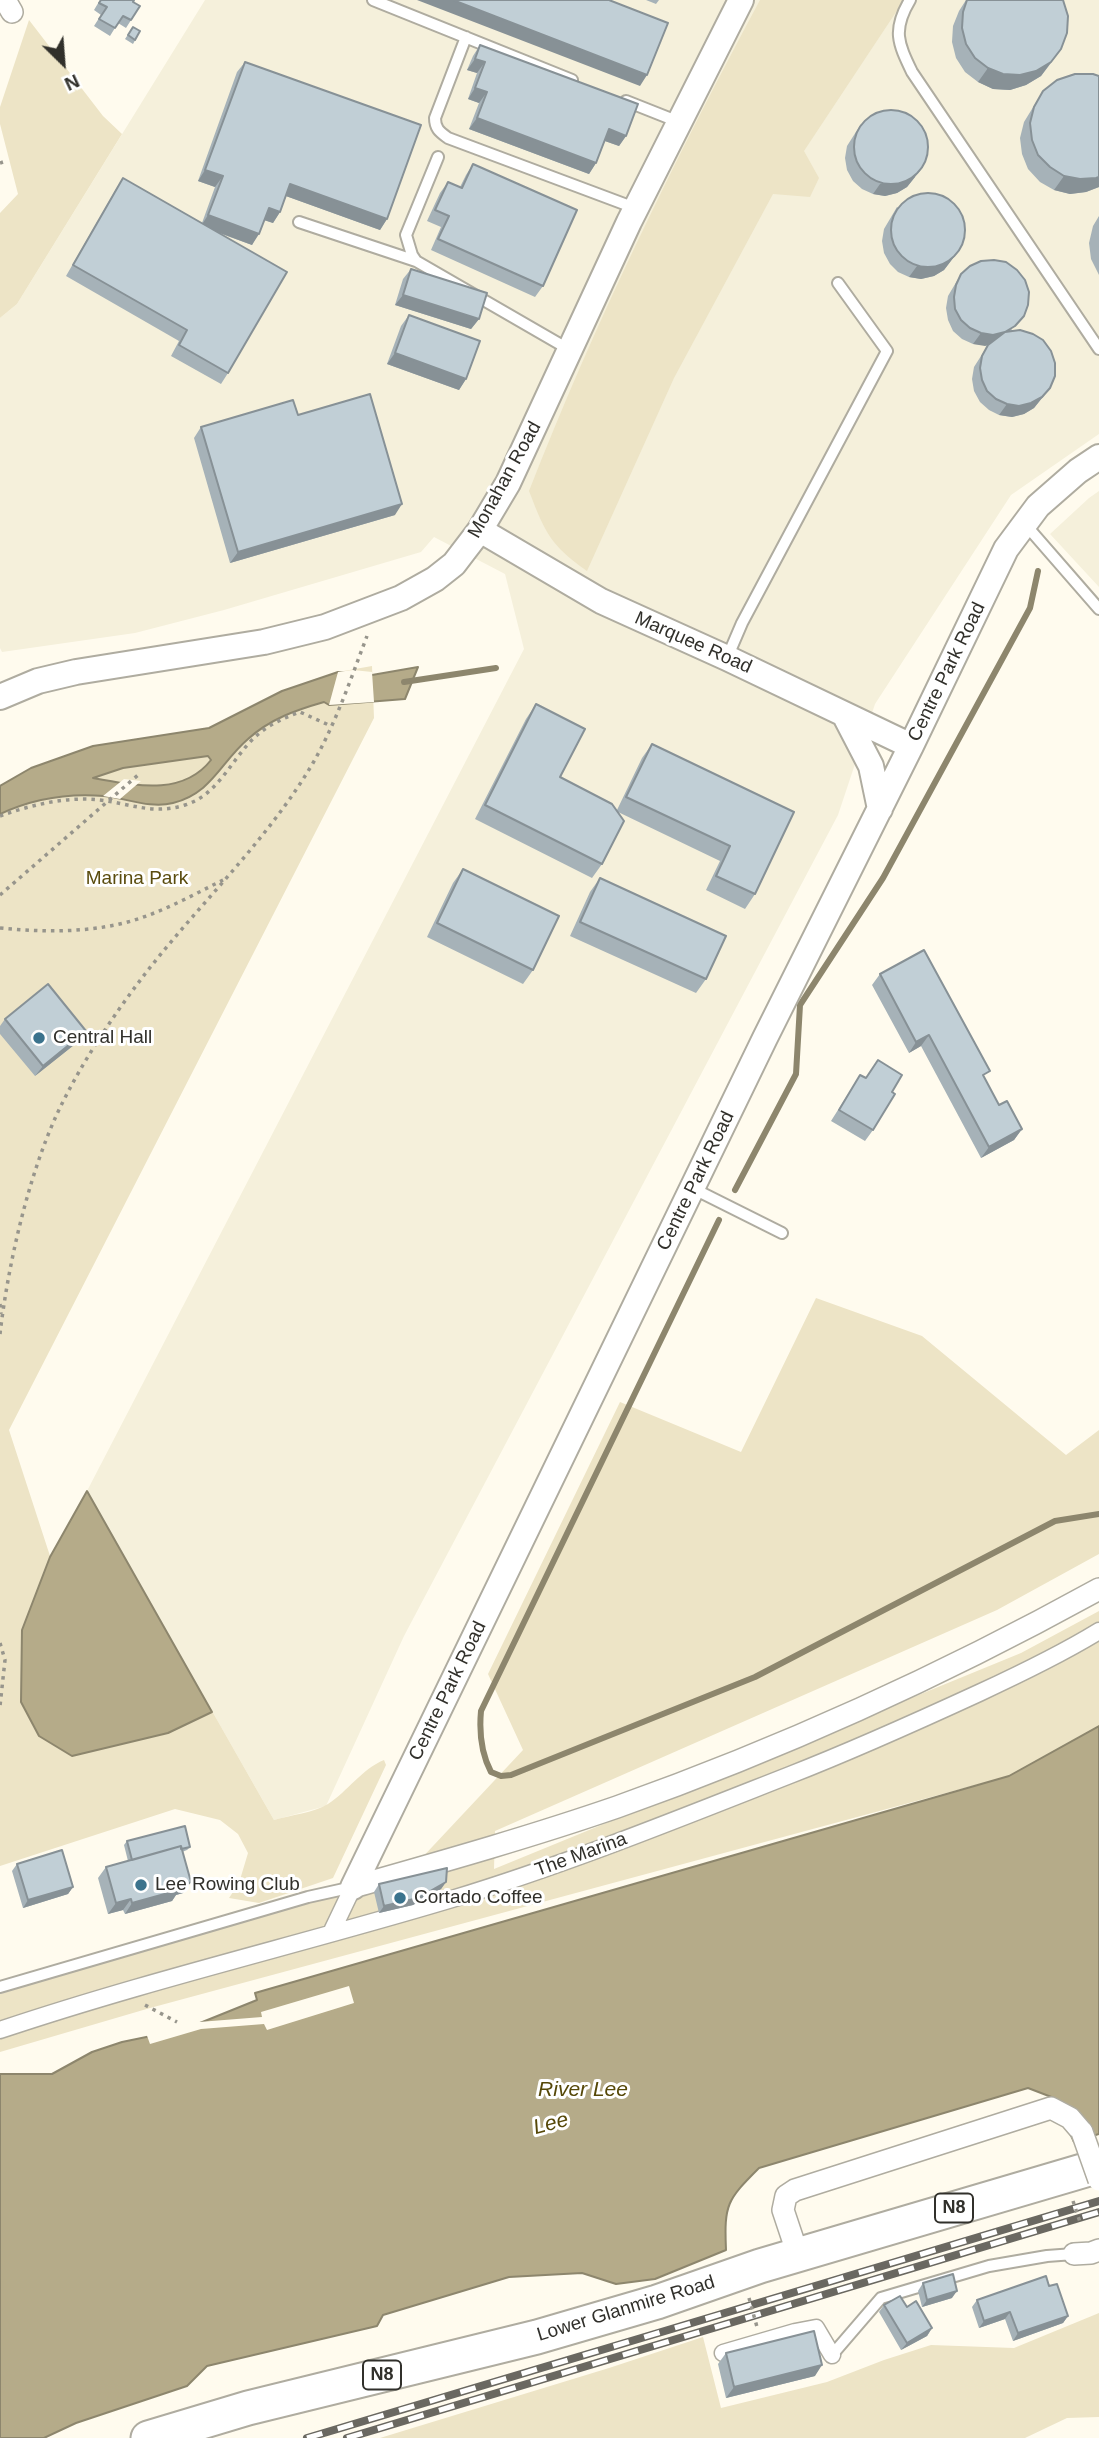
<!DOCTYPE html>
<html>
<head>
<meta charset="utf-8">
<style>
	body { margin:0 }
	#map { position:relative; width:1099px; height:2438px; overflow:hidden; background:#fffbee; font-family:Helvetica,sans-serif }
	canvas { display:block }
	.north { position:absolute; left:28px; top:28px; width:70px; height:70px; -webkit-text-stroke:5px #fff; paint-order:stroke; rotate:155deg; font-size:19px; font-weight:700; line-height:28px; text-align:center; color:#31302b }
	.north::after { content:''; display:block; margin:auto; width:24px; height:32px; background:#31302b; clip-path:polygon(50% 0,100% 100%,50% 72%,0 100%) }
</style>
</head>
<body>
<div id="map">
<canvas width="1099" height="2438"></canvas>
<div class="north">N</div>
</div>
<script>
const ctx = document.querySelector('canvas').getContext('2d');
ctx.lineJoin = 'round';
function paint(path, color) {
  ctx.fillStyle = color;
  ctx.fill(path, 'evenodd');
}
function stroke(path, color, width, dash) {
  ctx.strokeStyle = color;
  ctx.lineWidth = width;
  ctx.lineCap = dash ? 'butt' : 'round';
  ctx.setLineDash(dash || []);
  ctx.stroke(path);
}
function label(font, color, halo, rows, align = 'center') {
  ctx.font = font + ' Helvetica,sans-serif';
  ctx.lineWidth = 6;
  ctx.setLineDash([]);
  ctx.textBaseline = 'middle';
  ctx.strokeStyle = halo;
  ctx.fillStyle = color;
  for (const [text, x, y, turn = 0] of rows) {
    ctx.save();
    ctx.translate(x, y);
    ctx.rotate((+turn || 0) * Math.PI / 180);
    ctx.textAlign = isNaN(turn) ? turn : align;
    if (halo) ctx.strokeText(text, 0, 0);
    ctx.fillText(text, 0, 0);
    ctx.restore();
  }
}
const built = new Path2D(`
	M 205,0 L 1099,0 L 1099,434 L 1011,495 L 875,704 L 838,815 L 404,1636 L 326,1806 L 274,1820 L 87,1491 L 524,649 L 505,574 L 434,537 L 421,552 L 224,610 L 135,633 L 2,652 L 0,648 L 0,318 L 17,304 Z
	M 1099,491 L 1099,587 L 1050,534 L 1089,498 Z`);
const green = new Path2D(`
	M 760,0 L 904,0 L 804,151 L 819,178 L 810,197 L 773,194 L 674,378 L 587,571 C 550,545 545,532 529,491 C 595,322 675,159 760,0 Z
	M 29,20 L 103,116 L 122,134 L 17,304 L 0,318 L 0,213 L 18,194 L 0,124 L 0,107 Z
	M 372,666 L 374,718 L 9,1430 L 50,1556 L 87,1491 L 274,1820 C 290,1815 314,1813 328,1804 C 348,1791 362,1769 384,1760 L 386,1765 L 333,1878 L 259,1903 L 229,1898 L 239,1883 L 248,1853 L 238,1834 L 220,1820 L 175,1809 L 0,1866 L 0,786 L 31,768 L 93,746 L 209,728 L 282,691 L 338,672 Z
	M 816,1298 L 922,1336 L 1066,1455 L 1099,1430 L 1099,1554 L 997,1610 L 495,1831 L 494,1869 L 1021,1653 L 1099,1611 L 1099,1726 L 1009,1776 L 150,2008 L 0,2052 L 0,1994 L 317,1896 L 418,1862 L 523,1750 L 488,1674 L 620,1402 L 741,1452 Z
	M 1099,2313 L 1099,2417 L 1067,2418 L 1025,2438 L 380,2438 L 609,2368 L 703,2337 L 721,2408 L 827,2382 L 884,2360 L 931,2345 L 1014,2348 Z`);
const water = new Path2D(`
	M 418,667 L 405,699 L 329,705 L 324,702 C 296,710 270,719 248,739 C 220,763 212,793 173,803 C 150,809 126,798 104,796 C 69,793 32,799 0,814 L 0,786 L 31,768 L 93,746 L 209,728 L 282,691 L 338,672 L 372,675 ZM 208,756 L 211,760 C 182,797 134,785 93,778 L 123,768 Z
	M 87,1491 L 212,1712 L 168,1733 L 72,1756 L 39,1736 L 21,1702 L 22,1630 L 50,1557 Z
	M 1099,1726 L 1099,2134 L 1074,2142 L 1054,2098 L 1028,2088 L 759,2168 C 727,2200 724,2204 726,2250 L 655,2279 L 616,2284 L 582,2273 L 509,2277 L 383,2315 L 377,2326 L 207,2366 L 187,2386 L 76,2423 L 44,2438 L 0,2438 L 0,2074 L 52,2074 L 92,2052 L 122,2042 L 185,2029 L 257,2000 L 255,1993 L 1009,1776 Z`);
const pier = new Path2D(`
	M 353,670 L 372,672 L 374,702 L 329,705 L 338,672 Z
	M 124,779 L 141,781 L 120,799 L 103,796 Z
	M 349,1986 L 354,2003 L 267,2030 L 264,2024 L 201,2029 L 150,2044 L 146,2033 L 183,2025 L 199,2018 L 199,2022 L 262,2017 L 261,2012 Z`);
const stream = new Path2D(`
	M 404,682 L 496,668
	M 735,1190 L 796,1074 L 800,1005 L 883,878 L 1030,608 L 1038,571
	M 719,1220 L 481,1711 C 479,1733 481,1753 491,1772 L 501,1776 L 511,1775 L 755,1677 L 1055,1521 L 1099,1514`);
const path = new Path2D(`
	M 0,163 L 3,162
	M 0,816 C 31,805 67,796 100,800 C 132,804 153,815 185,805 C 218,795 231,760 254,738 C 267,725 284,718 300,712 L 331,726
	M 0,895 L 138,775
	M 0,928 C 41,932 83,933 124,923 C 159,914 191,896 223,880
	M 0,1304 L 1,1314
	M 0,1334 C 8,1265 28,1177 57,1114 C 80,1065 112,1017 145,974 C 200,903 267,841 313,763 C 336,723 351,678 367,636
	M 0,1643 L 5,1660 L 0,1706
	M 145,2005 L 177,2022`);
const service = new Path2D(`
	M 373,0 L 572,80
	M 910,0 C 892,30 898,43 912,72 L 1099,349
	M 466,37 L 435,118 C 435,129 440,132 448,138 L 635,208
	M 626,101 L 679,122
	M 438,157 L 406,235 L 412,255 L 416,261 L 570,350
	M 299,222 L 416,261
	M 1025,524 L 1099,609
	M 727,658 L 742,623 L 887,351 L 838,283
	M 692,1188 L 782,1233
	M 0,1987 L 308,1897 L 353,1887
	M 832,2355 L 881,2298 L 989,2266 L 1047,2256 L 1074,2254`);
const pedestrian = new Path2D(`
	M 331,1933 L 353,1887
	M 0,2030 C 149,1980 302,1944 452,1899 C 567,1864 678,1819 790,1775 C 854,1750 916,1722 979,1693 C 1020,1674 1060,1655 1099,1631
	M 723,2353 L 795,2332 L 816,2328 L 832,2355`);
const minor = new Path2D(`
	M 5,0 L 12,12
	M 353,1887 C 441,1862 530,1837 617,1807 C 783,1748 945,1674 1099,1589
	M 1074,2254 L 1091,2253 L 1099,2250
	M 798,2255 L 783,2210 L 786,2196 L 795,2190 L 1051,2108 L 1070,2118 L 1082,2132`);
const tertiary = new Path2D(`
	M 480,530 L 601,601 L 727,658 L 911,746
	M 0,697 L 38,681 L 76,672 L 264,642 L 325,627 L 401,598 L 435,579 L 454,564 L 480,530 L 508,483 L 629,222 L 741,0
	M 844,714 L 871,766 L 880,809
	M 353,1887 L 765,1038 L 911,746 L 1006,549 L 1038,506 L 1078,471 L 1099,457`);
const trunk = new Path2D(`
	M 148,2438 L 248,2408 L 537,2337 L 657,2302 L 760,2266 L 1099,2166`);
const rail = new Path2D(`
	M 307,2438 L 1099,2201
	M 347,2438 L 1099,2212`);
const pathBridge = new Path2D(`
	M 1073,2201 L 1081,2225
	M 749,2298 L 757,2327`);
const minorBridge = new Path2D(`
	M 1082,2132 L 1099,2180`);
const wall = new Path2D(`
	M 100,0 L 134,0 L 133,2 L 140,6 L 126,28 L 118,23 L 110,36 L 94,26 L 101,15 L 94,10 Z
	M 646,0 L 659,0 L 656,4 Z
	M 966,0 L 1063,0 L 1051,63 L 1041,76 L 1026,85 L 1010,90 L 993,89 L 978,82 L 965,72 L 956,58 L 952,42 L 953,26 L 959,11 Z
	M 133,27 L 140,31 L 133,44 L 125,39 Z
	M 480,45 L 626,136 L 619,146 L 605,141 L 596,163 L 589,174 L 469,129 L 479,103 L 468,99 L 477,73 L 467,70 L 473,56 Z
	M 245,62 L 387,219 L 380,230 L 286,196 L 280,212 L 273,223 L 264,220 L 252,245 L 219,233 L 228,373 L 221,384 L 171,356 L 179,341 L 66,276 L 116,189 L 123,178 L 202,223 L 215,187 L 198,181 L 237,72 Z
	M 1099,76 L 1099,187 L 1086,192 L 1070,194 L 1054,190 L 1040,182 L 1028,169 L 1022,154 L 1020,138 L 1024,122 L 1043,91 Z
	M 861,124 L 915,177 L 907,187 L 897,193 L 885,196 L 873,194 L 862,189 L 853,181 L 847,170 L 845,158 L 847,146 Z
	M 473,164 L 543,286 L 535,297 L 431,250 L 441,227 L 427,221 L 440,193 L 448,182 L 460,187 L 466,175 Z
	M 897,207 L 960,249 L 944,270 L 934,276 L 921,279 L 909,277 L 898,272 L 890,264 L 884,253 L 882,241 L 884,229 Z
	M 1099,216 L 1099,275 L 1091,259 L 1089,243 L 1093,226 Z
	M 411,269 L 479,319 L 471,329 L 395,305 L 403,279 Z
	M 961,274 L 1013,331 L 1050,388 L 1034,408 L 1024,414 L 1012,417 L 999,415 L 989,410 L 980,402 L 974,391 L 972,379 L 974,367 L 988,345 L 973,344 L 962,339 L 953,331 L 948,320 L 946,308 L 948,296 Z
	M 409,315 L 466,379 L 459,390 L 387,364 L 401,326 Z
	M 298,415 L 395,515 L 230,563 L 194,438 L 201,427 Z
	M 536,704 L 560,777 L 617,810 L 642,758 L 652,744 L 794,812 L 755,894 L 745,909 L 706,890 L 720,861 L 618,812 L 602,864 L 592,878 L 475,819 L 526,719 Z
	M 463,869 L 533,970 L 523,984 L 427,937 L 453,883 Z
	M 600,878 L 706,979 L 696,993 L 570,936 L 590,892 Z
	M 880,974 L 985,1079 L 999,1105 L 1022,1129 L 1014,1140 L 981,1158 L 921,1046 L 909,1053 L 872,985 Z
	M 5,1019 L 79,1041 L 35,1076 L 0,1034 L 0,1026 Z
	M 878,1060 L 892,1092 L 873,1130 L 865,1141 L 831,1121 L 860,1075 L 866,1078 Z
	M 127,1841 L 190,1847 L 187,1850 L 182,1852 L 183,1893 L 176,1895 L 172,1901 L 125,1914 L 123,1910 L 108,1914 L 98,1878 L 106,1867 L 128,1861 L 124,1845 Z
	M 17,1864 L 73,1887 L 68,1894 L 23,1908 L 12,1871 Z
	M 446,1882 L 441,1889 L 413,1905 L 379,1913 L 374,1892 L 379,1884 Z
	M 923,2283 L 952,2298 L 922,2307 L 918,2291 Z
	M 1049,2286 L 1068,2316 L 1063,2323 L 1013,2341 L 1005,2319 L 979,2328 L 972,2307 L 977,2300 Z
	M 884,2305 L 907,2307 L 932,2328 L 927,2336 L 901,2350 L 879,2312 Z
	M 726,2353 L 815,2376 L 726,2398 L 718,2364 Z`);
const shadedWall = new Path2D(`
	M 417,0 L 453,0 L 647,75 L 640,86 Z
	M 1061,49 L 1041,76 L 1026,85 L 1010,90 L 993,89 L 978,82 L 988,68 Z
	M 475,59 L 485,62 L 477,73 L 467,70 Z
	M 475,88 L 487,92 L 479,103 L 468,99 Z
	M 477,118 L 596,163 L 589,174 L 469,129 Z
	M 609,129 L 626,136 L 619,146 L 602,140 Z
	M 923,167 L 907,187 L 897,193 L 885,196 L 873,194 L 880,184 Z
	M 205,170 L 223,176 L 215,187 L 198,181 Z
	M 1064,176 L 1099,177 L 1099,187 L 1086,192 L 1070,194 L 1054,190 Z
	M 290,184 L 387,219 L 380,230 L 283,195 Z
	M 269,208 L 280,212 L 273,223 L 261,219 Z
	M 208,215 L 259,234 L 252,245 L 201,226 Z
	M 960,249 L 944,270 L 934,276 L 921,279 L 909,277 L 917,266 Z
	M 403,295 L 479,319 L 471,329 L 395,305 Z
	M 1005,332 L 997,343 L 985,346 L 973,344 L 981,333 Z
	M 395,353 L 466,379 L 459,390 L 387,364 Z
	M 1050,388 L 1034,408 L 1024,414 L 1012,417 L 999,415 L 1007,404 Z
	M 402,504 L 395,515 L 230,563 L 238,552 Z
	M 86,1031 L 79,1041 L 35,1076 L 43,1066 Z
	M 929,1035 L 921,1046 L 909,1053 L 916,1042 Z
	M 1022,1129 L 1014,1140 L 981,1158 L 989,1147 Z
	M 191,1882 L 183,1893 L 176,1895 L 172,1901 L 125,1914 L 132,1903 L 178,1886 Z
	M 446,1882 L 441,1889 L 413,1905 L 379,1913 L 384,1906 Z
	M 73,1887 L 68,1894 L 23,1908 L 28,1900 Z
	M 131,1899 L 123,1910 L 108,1914 L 116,1903 Z
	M 957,2291 L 952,2298 L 922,2307 L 927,2300 Z
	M 1010,2312 L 1005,2319 L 979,2328 L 984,2321 Z
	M 1068,2316 L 1063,2323 L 1013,2341 L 1018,2333 Z
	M 932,2328 L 927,2336 L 901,2350 L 907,2343 Z
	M 822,2365 L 815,2376 L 726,2398 L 734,2387 Z`);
const building = new Path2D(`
	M 101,0 L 134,0 L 133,2 L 140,6 L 131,20 L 123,16 L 115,28 L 99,19 L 107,7 L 99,3 Z
	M 453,0 L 609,0 L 668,23 L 647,75 Z
	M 967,0 L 1063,0 L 1068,16 L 1067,33 L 1061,49 L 1051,62 L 1036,71 L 1020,75 L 1003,74 L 988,68 L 975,58 L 966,44 L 962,28 L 963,12 Z
	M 133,27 L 140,31 L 135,40 L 128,35 Z
	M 480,45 L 638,104 L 626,136 L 609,129 L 596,163 L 477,118 L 487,92 L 475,88 L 485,62 L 475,59 Z
	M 245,62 L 421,125 L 387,219 L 290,184 L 280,212 L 269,208 L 259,234 L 208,215 L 223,176 L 205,170 Z
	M 1075,74 L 1093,74 L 1099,76 L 1099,177 L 1096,178 L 1080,179 L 1064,176 L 1050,167 L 1038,155 L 1032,140 L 1030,123 L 1034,107 L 1043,91 L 1057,80 Z
	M854 147a37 37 0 1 1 74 0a37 37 0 1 1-74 0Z
	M 473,164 L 577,210 L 543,286 L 438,239 L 449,216 L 435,210 L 448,182 L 462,188 Z
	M 123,178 L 287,272 L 228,373 L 179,345 L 187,330 L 73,265 Z
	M891 230a37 37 0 1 1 74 0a37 37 0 1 1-74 0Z
	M 994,260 L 1006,262 L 1017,270 L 1025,280 L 1029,292 L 1028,305 L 1024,316 L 1015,326 L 1005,332 L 1020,330 L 1033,334 L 1043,340 L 1051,351 L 1055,363 L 1055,376 L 1050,388 L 1042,397 L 1031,403 L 1019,406 L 1007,404 L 996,399 L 987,391 L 982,380 L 980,368 L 982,356 L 988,345 L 1005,332 L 993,335 L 981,333 L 970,328 L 961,320 L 955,309 L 954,297 L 956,285 L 961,274 L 970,266 L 981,261 Z
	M 411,269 L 487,293 L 479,319 L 403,295 Z
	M 409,315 L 480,341 L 466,379 L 395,353 Z
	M 370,394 L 402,504 L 238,552 L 201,427 L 293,400 L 298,415 Z
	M 536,704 L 585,729 L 560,777 L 612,804 L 624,821 L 602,864 L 485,805 Z
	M 652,744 L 794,812 L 755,894 L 716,876 L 730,846 L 626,797 Z
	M 463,869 L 559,916 L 533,970 L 437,923 Z
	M 600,878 L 726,936 L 706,979 L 580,922 Z
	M 924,950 L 990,1071 L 983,1075 L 999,1105 L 1007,1101 L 1022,1129 L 989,1147 L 929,1035 L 916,1042 L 880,974 Z
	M 48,984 L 86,1031 L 43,1066 L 5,1019 Z
	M 878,1060 L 902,1075 L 892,1092 L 895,1094 L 873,1130 L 839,1110 L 860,1075 L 866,1078 Z
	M 185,1826 L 190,1847 L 181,1849 L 181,1846 L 132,1860 L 127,1841 Z
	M 181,1846 L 191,1882 L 178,1886 L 179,1890 L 132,1903 L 131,1899 L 116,1903 L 106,1867 Z
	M 62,1850 L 73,1887 L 28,1900 L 17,1864 Z
	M 447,1868 L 446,1882 L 418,1898 L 384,1906 L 379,1884 Z
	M 953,2274 L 957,2291 L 927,2300 L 923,2283 Z
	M 1046,2276 L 1049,2286 L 1057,2284 L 1068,2316 L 1018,2333 L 1010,2312 L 984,2321 L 977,2300 Z
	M 900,2296 L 907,2307 L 916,2301 L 932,2328 L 907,2343 L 884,2305 Z
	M 814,2331 L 822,2365 L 734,2387 L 726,2353 Z`);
const markers = [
	[39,1038,7,"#3b738d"],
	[141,1885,7,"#3b738d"],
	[400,1898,7,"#3b738d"]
];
const shields = [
	[954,2208,38],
	[382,2375,38]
];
const shieldNames = [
	["N8",954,2208],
	["N8",382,2375]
];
const streetNames = [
	["Monahan Road",505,480,-61],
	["Marquee Road",693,643,24],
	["Centre Park Road",947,672,-64],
	["Centre Park Road",696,1181,-64],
	["Centre Park Road",448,1691,-64],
	["The Marina",581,1855,-20],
	["Lower Glanmire Road",626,2309,-17]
];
const parkNames = [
	["Marina Park",137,879]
];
const poiNames = [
	["Central Hall",53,1038],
	["Lee Rowing Club",155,1885],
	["Cortado Coffee",414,1898]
];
const waterNames = [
	["River Lee",583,2090],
	["Lee",551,2124,-15]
];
paint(built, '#f5f0db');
paint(green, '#ede4c6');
paint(water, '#b5ab89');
stroke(water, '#8d866d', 2);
paint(pier, '#fffbee');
stroke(stream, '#8d866d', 6);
stroke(service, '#afaca0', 14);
stroke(pedestrian, '#afaca0', 19);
stroke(minor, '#afaca0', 24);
stroke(tertiary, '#afaca0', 28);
stroke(trunk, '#afaca0', 37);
stroke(path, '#97958c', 3.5, [3.5, 5]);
stroke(service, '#fff', 10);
stroke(pedestrian, '#fff', 16);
stroke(minor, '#fff', 21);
stroke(tertiary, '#fff', 24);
stroke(trunk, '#fff', 33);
stroke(rail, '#6a6861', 8);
stroke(rail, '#fff', 5, [16]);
stroke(minorBridge, '#afaca0', 24, []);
stroke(pathBridge, '#97958c', 3.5, [3.5, 5]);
stroke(minorBridge, '#fff', 21);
paint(wall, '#a6b2b8');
paint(shadedWall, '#879196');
paint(building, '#c1cfd6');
stroke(building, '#879196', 2);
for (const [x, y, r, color] of markers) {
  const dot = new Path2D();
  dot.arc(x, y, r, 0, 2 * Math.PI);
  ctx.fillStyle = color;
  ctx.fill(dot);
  stroke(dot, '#fff', 2.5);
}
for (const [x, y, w] of shields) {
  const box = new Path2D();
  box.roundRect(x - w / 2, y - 14.5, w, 29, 5);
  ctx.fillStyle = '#fff';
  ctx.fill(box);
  stroke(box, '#31302b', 2);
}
label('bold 18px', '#31302b', null, shieldNames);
label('19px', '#31302b', '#fff', streetNames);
label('19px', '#5a4c0e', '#fff', parkNames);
label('19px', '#31302b', '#fff', poiNames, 'left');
label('italic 21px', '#564808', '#fff', waterNames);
</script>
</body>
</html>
